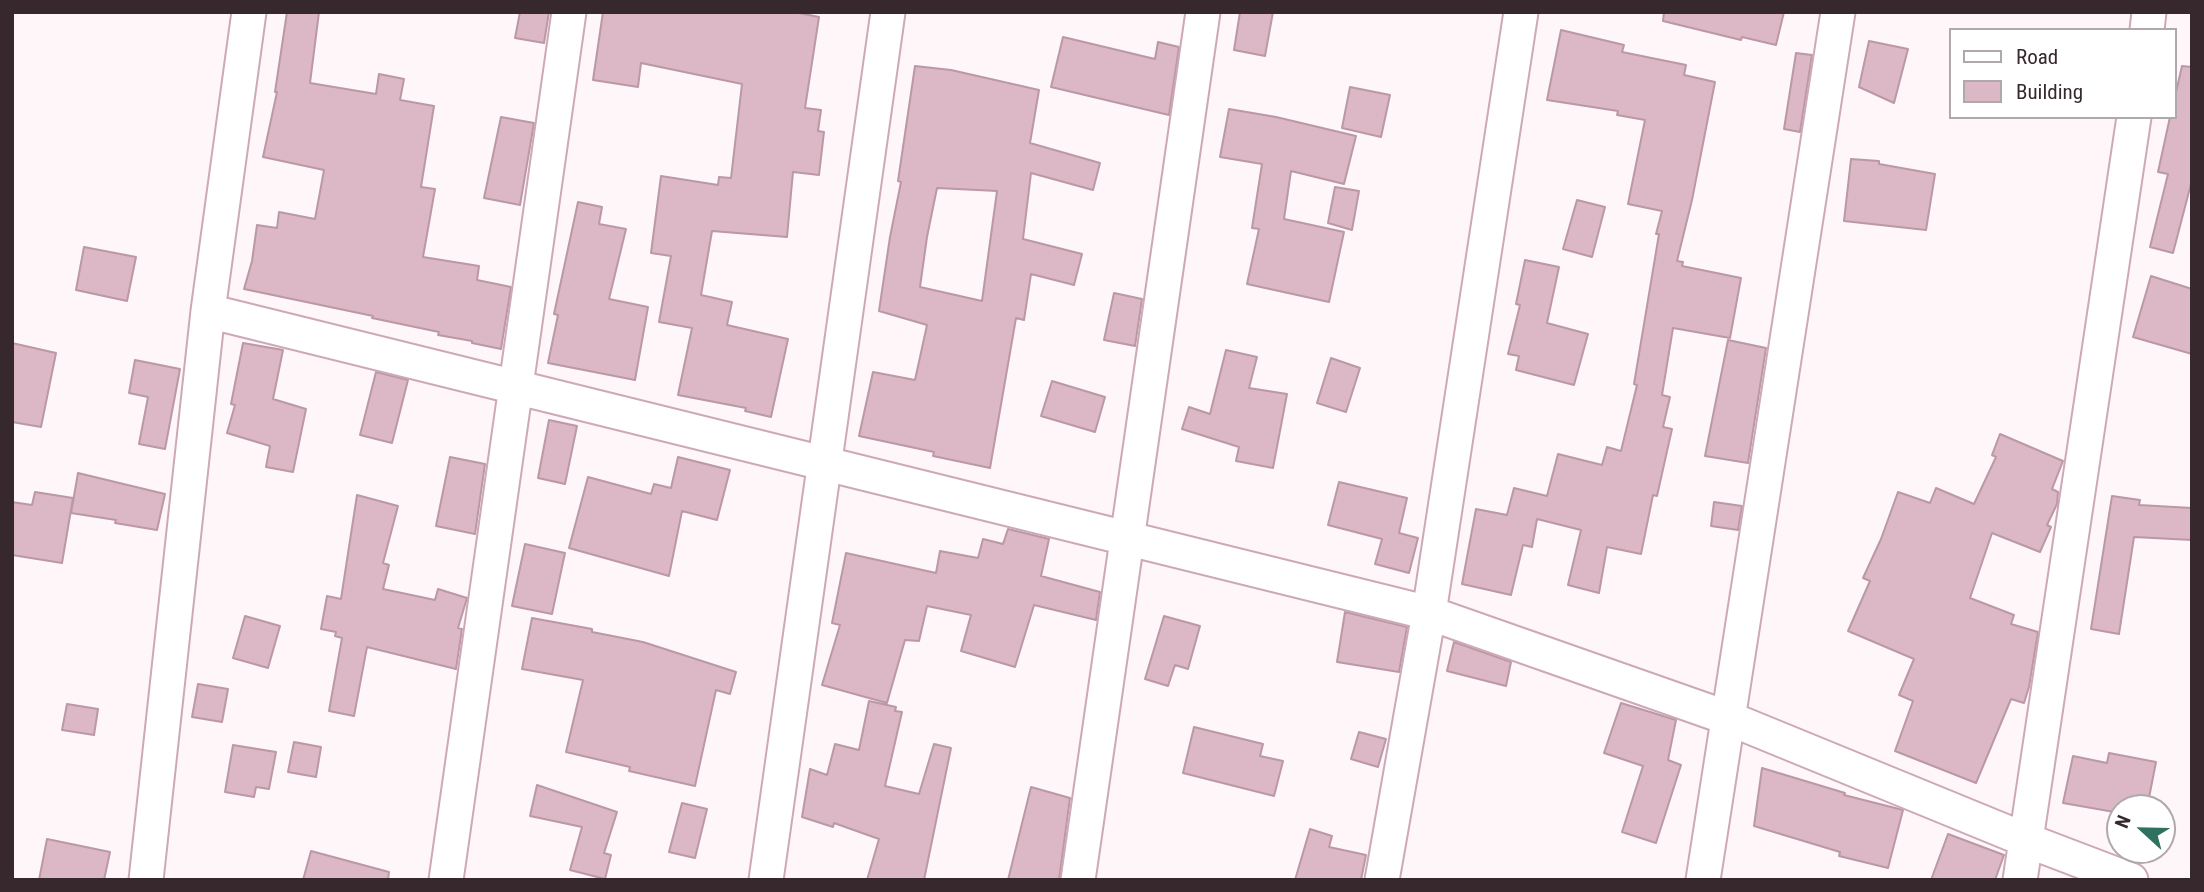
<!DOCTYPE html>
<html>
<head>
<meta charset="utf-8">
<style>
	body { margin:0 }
	#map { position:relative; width:2204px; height:892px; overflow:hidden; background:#fef6f9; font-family:"Roboto Condensed",sans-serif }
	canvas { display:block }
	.frame { position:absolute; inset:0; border:14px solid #36282d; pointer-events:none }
	.legend { position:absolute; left:1949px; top:28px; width:228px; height:91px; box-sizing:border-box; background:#fff; border:2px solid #afa9ab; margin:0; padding:9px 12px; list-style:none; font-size:21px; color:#36282d }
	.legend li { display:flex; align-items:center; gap:14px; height:35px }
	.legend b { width:35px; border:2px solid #afa9ab }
	.north { position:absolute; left:2106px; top:794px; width:70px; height:70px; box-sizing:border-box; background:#fff; border:2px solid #afa9ab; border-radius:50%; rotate:292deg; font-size:19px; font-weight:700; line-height:28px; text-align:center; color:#36282d }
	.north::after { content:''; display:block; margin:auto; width:24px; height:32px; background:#30705f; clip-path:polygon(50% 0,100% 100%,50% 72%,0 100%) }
</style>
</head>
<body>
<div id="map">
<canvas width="2204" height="892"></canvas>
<div class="frame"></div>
<ul class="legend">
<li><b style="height:9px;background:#fff"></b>Road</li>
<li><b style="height:19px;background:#dcb7c5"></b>Building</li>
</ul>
<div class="north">N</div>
</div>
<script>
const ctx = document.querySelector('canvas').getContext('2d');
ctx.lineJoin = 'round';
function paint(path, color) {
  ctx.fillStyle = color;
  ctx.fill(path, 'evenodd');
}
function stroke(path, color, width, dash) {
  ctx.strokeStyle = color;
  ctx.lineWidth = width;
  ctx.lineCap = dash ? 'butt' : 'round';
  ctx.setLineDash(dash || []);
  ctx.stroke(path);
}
const building = new Path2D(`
	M 287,12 L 319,12 L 310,83 L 376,94 L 379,74 L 404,79 L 400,100 L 434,106 L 421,187 L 435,189 L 423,257 L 479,266 L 477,280 L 511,287 L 501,349 L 472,343 L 472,341 L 438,335 L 439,332 L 372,318 L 373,316 L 244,289 L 252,261 L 257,225 L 277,228 L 279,212 L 315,219 L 324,170 L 263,157 L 277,92 L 275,92 Z
	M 520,12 L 549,12 L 544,43 L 515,38 Z
	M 603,12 L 794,12 L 819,17 L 805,108 L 821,110 L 818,131 L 824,132 L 819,175 L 793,172 L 787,237 L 712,231 L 701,295 L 732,302 L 727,325 L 788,339 L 771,417 L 745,411 L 746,408 L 678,395 L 692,328 L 659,322 L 671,256 L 651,253 L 661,176 L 718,185 L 719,177 L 731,178 L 742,84 L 641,63 L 638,87 L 593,80 Z
	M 1240,12 L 1273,12 L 1265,56 L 1234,50 Z
	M 1664,12 L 1784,12 L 1776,45 L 1742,37 L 1741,40 L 1663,21 Z
	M 1561,30 L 1624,45 L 1622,52 L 1686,65 L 1684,75 L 1715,82 L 1692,200 L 1677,261 L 1683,262 L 1682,266 L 1741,278 L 1730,338 L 1673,328 L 1662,395 L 1670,397 L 1663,427 L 1672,429 L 1657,496 L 1653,495 L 1641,554 L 1607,547 L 1599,593 L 1568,585 L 1581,530 L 1537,519 L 1532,547 L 1523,545 L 1511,595 L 1462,584 L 1476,509 L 1507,515 L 1514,488 L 1547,496 L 1558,454 L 1602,465 L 1607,447 L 1621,451 L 1637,385 L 1634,384 L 1659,234 L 1656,234 L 1662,211 L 1628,204 L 1645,120 L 1617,115 L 1618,111 L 1547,100 Z
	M 1063,37 L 1155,59 L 1158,42 L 1179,47 L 1169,115 L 1051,87 Z
	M 1869,41 L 1908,49 L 1894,103 L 1859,87 Z
	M 1796,53 L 1812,55 L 1800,132 L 1784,129 Z
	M 915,66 L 951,70 L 1039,90 L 1030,143 L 1100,163 L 1093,190 L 1031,173 L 1023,239 L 1082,254 L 1074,285 L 1031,274 L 1024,320 L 1016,318 L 990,468 L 933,456 L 934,452 L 859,436 L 873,372 L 915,380 L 927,325 L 879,311 L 890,237 L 901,182 L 898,181 ZM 937,188 L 997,191 L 982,301 L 920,287 L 927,237 Z
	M 2182,66 L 2192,67 L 2192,180 L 2173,253 L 2150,247 L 2168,174 L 2158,172 L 2170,117 L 2174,117 L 2174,101 Z
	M 1350,87 L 1390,95 L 1381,137 L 1342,128 Z
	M 1229,109 L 1276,117 L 1356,136 L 1344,184 L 1291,171 L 1284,219 L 1344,232 L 1329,302 L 1247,284 L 1259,229 L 1252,228 L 1262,164 L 1220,157 Z
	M 501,117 L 534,123 L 520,205 L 484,198 Z
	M 1851,159 L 1879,161 L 1879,164 L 1935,174 L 1926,230 L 1844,221 Z
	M 1335,187 L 1359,191 L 1352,230 L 1328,223 Z
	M 1577,200 L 1605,207 L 1592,257 L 1563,249 Z
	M 578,202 L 602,207 L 599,224 L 626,229 L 609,299 L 648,307 L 635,380 L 548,363 L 558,315 L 554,314 Z
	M 84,247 L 136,257 L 127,301 L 76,290 Z
	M 1525,260 L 1559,267 L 1547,323 L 1588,334 L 1574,385 L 1516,370 L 1519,356 L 1508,354 L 1520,305 L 1516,304 Z
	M 2151,276 L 2192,289 L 2192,354 L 2133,337 Z
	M 1114,293 L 1142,299 L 1135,346 L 1104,340 Z
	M 1728,340 L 1766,348 L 1748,463 L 1705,456 Z
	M 12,343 L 56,353 L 41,427 L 12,422 Z
	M 243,343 L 283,350 L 273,399 L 306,409 L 293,472 L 266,467 L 270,446 L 227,433 L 235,405 L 231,404 Z
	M 1226,350 L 1257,357 L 1249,388 L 1287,394 L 1273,468 L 1236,461 L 1239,447 L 1182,429 L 1189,407 L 1210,414 Z
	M 1331,358 L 1360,368 L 1346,412 L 1317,403 Z
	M 135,360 L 180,369 L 165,449 L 139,444 L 148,397 L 129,393 Z
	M 376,372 L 408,380 L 392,443 L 360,435 Z
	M 1052,381 L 1105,397 L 1095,432 L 1041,416 Z
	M 549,420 L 577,426 L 565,484 L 538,478 Z
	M 2000,434 L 2063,461 L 2052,489 L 2058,492 L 2057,504 L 2047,525 L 2051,527 L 2040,552 L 1992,533 L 1970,598 L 2014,615 L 2011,624 L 2038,632 L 2029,687 L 2024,703 L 2011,699 L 1976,783 L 1895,751 L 1913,701 L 1899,695 L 1914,659 L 1848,631 L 1870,581 L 1863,578 L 1881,539 L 1898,492 L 1930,503 L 1936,488 L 1974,504 L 1996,457 L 1992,455 Z
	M 450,457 L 485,464 L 475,534 L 436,526 Z
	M 678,457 L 730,470 L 717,520 L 682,511 L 669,576 L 569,548 L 588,477 L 651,494 L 654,484 L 671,488 Z
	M 78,473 L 165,494 L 157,530 L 115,523 L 116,520 L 71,513 Z
	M 1339,482 L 1407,498 L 1399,533 L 1418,538 L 1409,573 L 1375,564 L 1382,539 L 1328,525 Z
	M 35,492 L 73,498 L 62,563 L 12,555 L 12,502 L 32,505 Z
	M 357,495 L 398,506 L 383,563 L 389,565 L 383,589 L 435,600 L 438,589 L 467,598 L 458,628 L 462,629 L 456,669 L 367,647 L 354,716 L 329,711 L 342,638 L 335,636 L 336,632 L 321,629 L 327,596 L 341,599 Z
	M 2112,496 L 2140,500 L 2139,505 L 2192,508 L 2192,540 L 2134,537 L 2119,634 L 2091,629 Z
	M 1714,502 L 1742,506 L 1738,530 L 1711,526 Z
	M 1008,529 L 1049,539 L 1041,576 L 1100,592 L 1096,620 L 1034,605 L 1015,667 L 961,651 L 971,615 L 927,606 L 919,641 L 905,640 L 887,703 L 822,685 L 840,625 L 832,623 L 846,553 L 936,573 L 940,551 L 978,558 L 983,539 L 1003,544 Z
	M 525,544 L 565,553 L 552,614 L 512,606 Z
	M 1345,612 L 1407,627 L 1399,672 L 1337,662 Z
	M 245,616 L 280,626 L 268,668 L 233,658 Z
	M 1164,616 L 1200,626 L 1188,669 L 1175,665 L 1168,686 L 1145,679 Z
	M 532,618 L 592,629 L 592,632 L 643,642 L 736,672 L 730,694 L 716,690 L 695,786 L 629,771 L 630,767 L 566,752 L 583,680 L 522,669 Z
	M 1454,642 L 1511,662 L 1506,686 L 1447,671 Z
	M 198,684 L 228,689 L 222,722 L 192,717 Z
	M 869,701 L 896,707 L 895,711 L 902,712 L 885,786 L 919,794 L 934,744 L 951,748 L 924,880 L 867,880 L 879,839 L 834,823 L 833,827 L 802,817 L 810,769 L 827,775 L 835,744 L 859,750 Z
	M 1621,703 L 1676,720 L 1668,760 L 1681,765 L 1656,843 L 1622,832 L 1643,766 L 1604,753 Z
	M 67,704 L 98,709 L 94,735 L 62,730 Z
	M 1194,727 L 1263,744 L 1260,756 L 1283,761 L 1274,796 L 1183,773 Z
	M 1359,732 L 1386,739 L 1378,767 L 1351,759 Z
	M 294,742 L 321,747 L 316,777 L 288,772 Z
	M 233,745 L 276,752 L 269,789 L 256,787 L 254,797 L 225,792 Z
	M 2109,753 L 2156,762 L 2147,808 L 2120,808 L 2120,813 L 2063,803 L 2073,756 L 2107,763 Z
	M 1762,768 L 1845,793 L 1844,795 L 1903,810 L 1888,868 L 1839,856 L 1840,852 L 1754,826 Z
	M 537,785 L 617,812 L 604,853 L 611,855 L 605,879 L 570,870 L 582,827 L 530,816 Z
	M 1031,787 L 1070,798 L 1059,880 L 1008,880 Z
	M 682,803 L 707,809 L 695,858 L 669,852 Z
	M 1310,829 L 1332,836 L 1329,847 L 1366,855 L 1361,880 L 1295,880 Z
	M 1948,834 L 2004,855 L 1995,880 L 1931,880 Z
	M 47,839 L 110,852 L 104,880 L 39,880 Z
	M 311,851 L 389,872 L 388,880 L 303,880 Z`);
const minor = new Path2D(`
	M 2147,30 L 2149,12
	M 208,311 L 1429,613 L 1728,718 L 2026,840 L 2131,880
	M 146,880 L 208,311 L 249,12
	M 446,880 L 569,12
	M 766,880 L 888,12
	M 1078,880 L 1203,12
	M 1382,880 L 1429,613 L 1521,12
	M 1703,880 L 1838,12
	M 2020,880 L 2134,117`);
paint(building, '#dcb7c5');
stroke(building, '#bb98a5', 2);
stroke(minor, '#cda9b7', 37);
stroke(minor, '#fff', 33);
</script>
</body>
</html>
